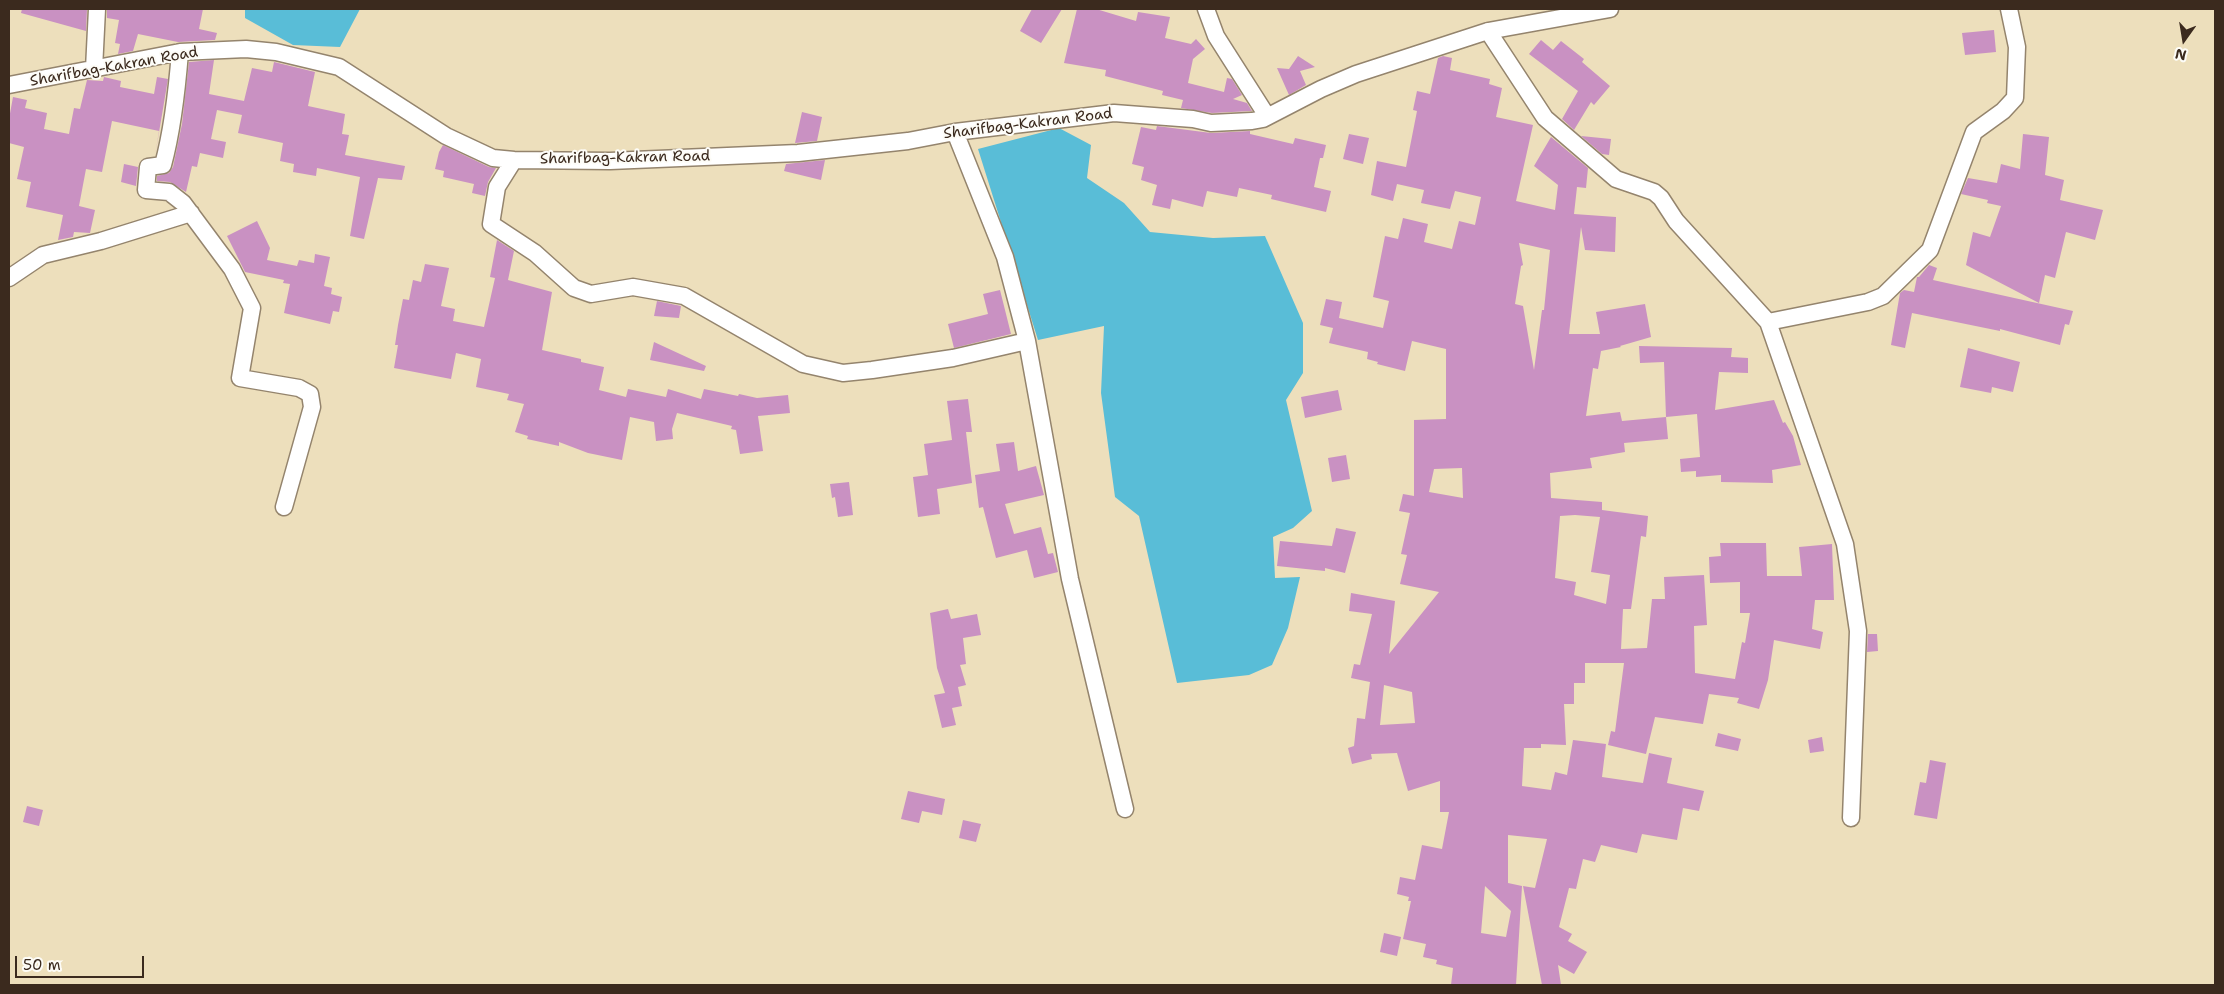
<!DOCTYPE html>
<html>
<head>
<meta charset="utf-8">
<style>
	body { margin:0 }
	#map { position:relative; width:2224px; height:994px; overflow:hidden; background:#eddfbc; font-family:"Shantell Sans",sans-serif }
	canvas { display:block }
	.frame { position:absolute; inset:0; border:10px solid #3b2a1e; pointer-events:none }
	.north { position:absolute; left:2159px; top:15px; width:50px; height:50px; -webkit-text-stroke:4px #fdfcf7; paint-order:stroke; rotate:193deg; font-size:14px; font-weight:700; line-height:20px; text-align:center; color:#3b2a1e }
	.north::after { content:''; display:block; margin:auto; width:18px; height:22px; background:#3b2a1e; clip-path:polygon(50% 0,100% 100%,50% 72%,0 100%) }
	.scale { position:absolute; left:15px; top:956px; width:129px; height:22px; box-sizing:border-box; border:2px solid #3b2a1e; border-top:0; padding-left:6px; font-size:15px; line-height:18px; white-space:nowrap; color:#3b2a1e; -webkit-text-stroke:4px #fdfcf7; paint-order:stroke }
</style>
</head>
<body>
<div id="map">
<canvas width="2224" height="994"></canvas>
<div class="frame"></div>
<div class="north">N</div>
<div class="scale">50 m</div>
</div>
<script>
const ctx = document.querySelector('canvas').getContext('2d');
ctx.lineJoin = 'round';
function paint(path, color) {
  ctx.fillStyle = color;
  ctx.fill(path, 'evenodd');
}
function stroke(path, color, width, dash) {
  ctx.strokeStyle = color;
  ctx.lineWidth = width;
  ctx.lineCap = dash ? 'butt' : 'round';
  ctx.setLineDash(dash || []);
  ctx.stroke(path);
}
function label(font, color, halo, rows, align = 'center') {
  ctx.font = font + ' "Shantell Sans",sans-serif';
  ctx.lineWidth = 4;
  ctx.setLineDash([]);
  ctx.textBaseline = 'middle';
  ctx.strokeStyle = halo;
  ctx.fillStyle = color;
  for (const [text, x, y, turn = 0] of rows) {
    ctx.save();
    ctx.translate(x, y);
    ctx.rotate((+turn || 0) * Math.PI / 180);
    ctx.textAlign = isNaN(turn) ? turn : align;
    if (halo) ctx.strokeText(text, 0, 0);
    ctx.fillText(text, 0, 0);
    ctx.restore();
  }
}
const water = new Path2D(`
	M 245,9 L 360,9 L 340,47 L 293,45 L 245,18 Z
	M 1059,128 L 1091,145 L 1087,178 L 1124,203 L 1150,232 L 1213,238 L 1265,236 L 1303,323 L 1303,373 L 1286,400 L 1312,511 L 1293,528 L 1273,537 L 1275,578 L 1300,577 L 1288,628 L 1272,665 L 1249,675 L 1177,683 L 1139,516 L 1115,497 L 1101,393 L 1104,326 L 1038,340 L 978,149 Z`);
const building = new Path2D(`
	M 22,9 L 87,9 L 86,31 L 21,13 Z
	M 107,9 L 203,9 L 199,29 L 217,33 L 215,40 L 178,42 L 138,34 L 133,51 L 118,54 L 120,44 L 115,43 L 119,20 L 107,18 Z
	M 1032,9 L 1062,9 L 1041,43 L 1020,31 Z
	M 1077,9 L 1096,9 L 1136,21 L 1138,12 L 1170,17 L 1165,38 L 1191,44 L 1196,39 L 1205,49 L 1193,59 L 1188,83 L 1224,92 L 1227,78 L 1232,79 L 1242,95 L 1233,99 L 1247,103 L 1252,111 L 1212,113 L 1181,108 L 1183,100 L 1162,95 L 1163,91 L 1105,76 L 1106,70 L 1064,63 Z
	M 1994,30 L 1996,52 L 1965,55 L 1962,33 Z
	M 1541,40 L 1553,50 L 1561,41 L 1584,59 L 1582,62 L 1610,86 L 1594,105 L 1591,102 L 1574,130 L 1562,119 L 1578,91 L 1529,54 Z
	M 1298,56 L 1315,67 L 1300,71 L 1306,85 L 1289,95 L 1277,68 L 1289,69 Z
	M 1443,56 L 1452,58 L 1450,70 L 1490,79 L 1489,84 L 1502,88 L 1496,117 L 1533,125 L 1516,201 L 1555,210 L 1558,185 L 1534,166 L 1551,137 L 1588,168 L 1586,188 L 1577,187 L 1574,214 L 1616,217 L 1615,252 L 1585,250 L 1581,227 L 1569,334 L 1600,334 L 1596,312 L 1645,304 L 1651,337 L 1620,346 L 1621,347 L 1601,351 L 1598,369 L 1593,368 L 1586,416 L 1620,412 L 1622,421 L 1666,417 L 1668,439 L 1624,443 L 1625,452 L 1590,458 L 1592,468 L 1550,473 L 1551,498 L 1602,502 L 1602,510 L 1648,516 L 1646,537 L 1641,536 L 1631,609 L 1623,609 L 1621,649 L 1647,648 L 1652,599 L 1665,599 L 1664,577 L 1704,575 L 1707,625 L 1694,626 L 1695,673 L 1735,679 L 1742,642 L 1745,643 L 1750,613 L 1740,613 L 1740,582 L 1710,583 L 1709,557 L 1721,556 L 1720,543 L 1766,543 L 1767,576 L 1802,576 L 1799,547 L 1832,544 L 1834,600 L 1815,600 L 1812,629 L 1823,632 L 1820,649 L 1774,640 L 1768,680 L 1759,709 L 1737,703 L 1739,698 L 1709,694 L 1703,724 L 1655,717 L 1646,754 L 1608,745 L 1611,731 L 1615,732 L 1624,663 L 1585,663 L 1585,683 L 1574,683 L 1574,704 L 1564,704 L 1566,745 L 1541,744 L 1541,748 L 1524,748 L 1522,786 L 1551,790 L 1555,772 L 1567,775 L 1573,740 L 1606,744 L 1602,777 L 1643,783 L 1649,753 L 1672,758 L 1667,783 L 1704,791 L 1699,811 L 1683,808 L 1677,840 L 1642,834 L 1637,853 L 1601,845 L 1595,862 L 1583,859 L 1576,889 L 1569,888 L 1559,927 L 1572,934 L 1568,941 L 1587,952 L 1574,974 L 1558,965 L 1561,985 L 1542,985 L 1523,886 L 1535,888 L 1547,839 L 1508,835 L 1508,883 L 1522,886 L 1516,985 L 1451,985 L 1453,968 L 1436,964 L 1437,960 L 1423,957 L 1426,944 L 1403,939 L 1411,901 L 1408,901 L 1409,897 L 1397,894 L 1400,877 L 1415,880 L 1422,845 L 1442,849 L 1449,812 L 1440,812 L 1440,781 L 1408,791 L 1397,753 L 1371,754 L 1372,759 L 1352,764 L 1348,748 L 1354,746 L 1357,718 L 1365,719 L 1370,682 L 1351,678 L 1354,664 L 1360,665 L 1372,614 L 1349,611 L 1351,593 L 1395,601 L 1389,654 L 1439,592 L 1400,584 L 1407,555 L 1401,554 L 1410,513 L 1399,511 L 1403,494 L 1414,496 L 1414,420 L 1446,419 L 1446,349 L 1412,341 L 1405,371 L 1377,364 L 1378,362 L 1367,359 L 1368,352 L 1329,343 L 1333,328 L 1320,325 L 1326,299 L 1342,302 L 1339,318 L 1383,328 L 1389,301 L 1373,297 L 1385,236 L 1398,239 L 1403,218 L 1428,224 L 1424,242 L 1452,249 L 1459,221 L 1475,225 L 1481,197 L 1455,191 L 1450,209 L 1421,203 L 1424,190 L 1397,184 L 1393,201 L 1371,195 L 1377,161 L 1406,167 L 1417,111 L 1413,110 L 1417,91 L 1430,94 L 1438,58 ZM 1519,243 L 1550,250 L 1544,310 L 1542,310 L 1534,370 L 1523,306 L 1515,304 L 1521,266 L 1523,265 ZM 1462,468 L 1463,498 L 1429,492 L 1434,469 ZM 1575,515 L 1600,517 L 1591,572 L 1610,575 L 1606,604 L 1574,595 L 1576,582 L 1555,578 L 1560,516 ZM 1384,685 L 1412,692 L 1415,723 L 1380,725 ZM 1485,886 L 1511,911 L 1506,937 L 1481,933 Z
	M 214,60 L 209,94 L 244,101 L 252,68 L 272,72 L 274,62 L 315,72 L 308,106 L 345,114 L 342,134 L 349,135 L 345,155 L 405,166 L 402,180 L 378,178 L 364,239 L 350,236 L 360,177 L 317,168 L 316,176 L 293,172 L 294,164 L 280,161 L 283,143 L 238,133 L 242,115 L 217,110 L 211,139 L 226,142 L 223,158 L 200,153 L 197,167 L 192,166 L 186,192 L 170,182 L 157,181 L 157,176 L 169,173 L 173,167 L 182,124 L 189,62 Z
	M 104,77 L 121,81 L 120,87 L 154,94 L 157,77 L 168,79 L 155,156 L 159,131 L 112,121 L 102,172 L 86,169 L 79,206 L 95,210 L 90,233 L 74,232 L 73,237 L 58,240 L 63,215 L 26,207 L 31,182 L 17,179 L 24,147 L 9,143 L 9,119 L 13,97 L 27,100 L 25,108 L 47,113 L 44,129 L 69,134 L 74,108 L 80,109 L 87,80 L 103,81 Z
	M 802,112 L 822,117 L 817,141 L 795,143 Z
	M 1157,126 L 1211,133 L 1250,131 L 1250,134 L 1293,144 L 1295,138 L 1326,145 L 1323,158 L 1320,158 L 1314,187 L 1331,191 L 1326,212 L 1271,199 L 1272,195 L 1239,188 L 1237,197 L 1207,191 L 1203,207 L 1172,199 L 1170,209 L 1152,205 L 1157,185 L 1141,180 L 1144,167 L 1132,164 L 1141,127 L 1156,130 Z
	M 1349,134 L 1369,138 L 1363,164 L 1343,159 Z
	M 2023,134 L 2049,137 L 2045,175 L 2064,180 L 2060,200 L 2103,210 L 2095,240 L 2066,232 L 2055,278 L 2045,275 L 2039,303 L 1966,265 L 1973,232 L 1990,237 L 2001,206 L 1987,203 L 1988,200 L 1961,194 L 1968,178 L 1997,183 L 2001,164 L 2020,169 Z
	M 1581,136 L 1611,139 L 1609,155 L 1602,154 Z
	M 443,145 L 489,167 L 496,168 L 488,182 L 485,196 L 472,193 L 474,184 L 443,177 L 444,171 L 435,169 L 439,152 Z
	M 825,160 L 821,180 L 784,171 L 786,164 Z
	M 124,164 L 138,167 L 136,186 L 121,182 Z
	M 257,221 L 270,248 L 267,260 L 297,266 L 299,260 L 314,263 L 315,254 L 330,257 L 324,286 L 332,288 L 331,294 L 342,297 L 339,312 L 333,311 L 330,324 L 284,313 L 290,284 L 283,283 L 284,280 L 245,272 L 227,236 Z
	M 497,240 L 514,251 L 508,280 L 552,292 L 542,350 L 581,359 L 581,362 L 604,367 L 599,390 L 626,397 L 628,389 L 666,397 L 668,389 L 701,399 L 704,389 L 738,396 L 739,394 L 757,398 L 788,395 L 790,413 L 758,416 L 763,451 L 740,454 L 736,430 L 731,429 L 732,426 L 677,413 L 672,429 L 673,439 L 656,441 L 654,422 L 630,417 L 622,460 L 588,453 L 559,442 L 559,446 L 527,439 L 528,436 L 515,432 L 524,404 L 507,400 L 509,394 L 476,387 L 481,359 L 456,353 L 451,379 L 394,368 L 398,345 L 395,345 L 398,325 L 403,299 L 409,300 L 413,280 L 421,282 L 425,264 L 449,268 L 441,306 L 455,309 L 453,321 L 484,327 L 495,278 L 490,277 Z
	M 1929,265 L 1937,268 L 1933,280 L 2073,311 L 2069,325 L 2065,324 L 2060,345 L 2000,329 L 2000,331 L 1912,313 L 1905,348 L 1891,345 L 1900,293 L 1904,290 L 1914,292 L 1917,277 L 1919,277 Z
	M 1000,290 L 1011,334 L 954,348 L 948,324 L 988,314 L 983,294 Z
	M 657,301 L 681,306 L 679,318 L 654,316 Z
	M 654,342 L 706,366 L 704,371 L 650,360 Z
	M 1639,346 L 1732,348 L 1731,357 L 1748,358 L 1748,373 L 1719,372 L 1715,410 L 1774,400 L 1783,423 L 1785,422 L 1793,436 L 1801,465 L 1772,470 L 1773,483 L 1721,482 L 1721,475 L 1696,477 L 1696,471 L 1681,472 L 1680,459 L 1700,457 L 1697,414 L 1666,417 L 1664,362 L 1640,363 Z
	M 1968,348 L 2020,362 L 2013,392 L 1992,387 L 1991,393 L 1960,387 Z
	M 1338,390 L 1342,410 L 1305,418 L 1301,397 Z
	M 968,399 L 972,432 L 966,432 L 972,483 L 937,489 L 940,514 L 918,517 L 913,477 L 928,475 L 924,444 L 952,440 L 947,401 Z
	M 1014,442 L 1018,471 L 1036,466 L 1044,495 L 1005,504 L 1014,534 L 1041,527 L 1048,554 L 1053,553 L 1058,572 L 1034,578 L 1027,550 L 996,558 L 983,507 L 979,508 L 975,475 L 1000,471 L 996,444 Z
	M 1346,455 L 1350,479 L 1332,482 L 1328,458 Z
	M 849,482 L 853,515 L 838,517 L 835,497 L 832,498 L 830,484 Z
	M 1336,528 L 1356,532 L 1345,573 L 1325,568 L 1325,571 L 1277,566 L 1280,541 L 1332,546 Z
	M 948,609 L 951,619 L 977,614 L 981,635 L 963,638 L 966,664 L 960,665 L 966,685 L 958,687 L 962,706 L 952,708 L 956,725 L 942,728 L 934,695 L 945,693 L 937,668 L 930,613 Z
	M 1868,634 L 1877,634 L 1878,651 L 1867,652 Z
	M 1718,733 L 1741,739 L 1738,751 L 1715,746 Z
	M 1822,737 L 1824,751 L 1810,753 L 1808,740 Z
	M 1930,760 L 1946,763 L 1937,819 L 1914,815 L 1920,782 L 1926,783 Z
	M 908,791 L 945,799 L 942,815 L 922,811 L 919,823 L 901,819 Z
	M 27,806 L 43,810 L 39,826 L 23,822 Z
	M 963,820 L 981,824 L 976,842 L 959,838 Z
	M 1384,933 L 1401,937 L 1397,956 L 1380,952 Z`);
const street = new Path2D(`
	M 1206,9 L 1216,36 L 1267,116
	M 1488,31 L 1545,118 L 1616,179 L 1654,192 L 1661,198 L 1676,221 L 1768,322 L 1845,544 L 1858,631 L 1851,818
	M 180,52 C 177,90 173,128 163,165 L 148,167 L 146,190 L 169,192 L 183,203 L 232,269 L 252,308 L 240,378 L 299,388 L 310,394 L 312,407 L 284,507
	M 94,69 L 97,9
	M 9,85 L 180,52 L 246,49 L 276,52 L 339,67 L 446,136 L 493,158 L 514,160 L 610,161 L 798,153 L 908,141 L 955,132 L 1114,113 L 1193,119 L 1211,123 L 1252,121 L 1263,119 L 1321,89 L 1356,74 L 1488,31 L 1610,9
	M 955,132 L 1005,257 L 1027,341
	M 514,160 L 497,187 L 491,224 L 535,253 L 574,288 L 591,294 L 633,287 L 684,296 L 803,364 L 843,373 L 872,370 L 953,358 L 1027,341 L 1070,579 L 1125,809
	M 9,278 L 43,255 L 101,241 L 191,213
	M 1768,322 L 1868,302 L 1883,296 L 1930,250 L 1974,132 L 2003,111 L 2015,98 L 2017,47 L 2009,9`);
const streetNames = [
	["Sharifbag-Kakran Road",114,67,-10],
	["Sharifbag-Kakran Road",1028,124,-7],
	["Sharifbag-Kakran Road",625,158,-1]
];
paint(water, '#59bdd7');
paint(building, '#c991c2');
stroke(street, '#94846d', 19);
stroke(street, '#fff', 16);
label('15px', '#3b2a1e', '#fdfcf7', streetNames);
</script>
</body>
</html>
